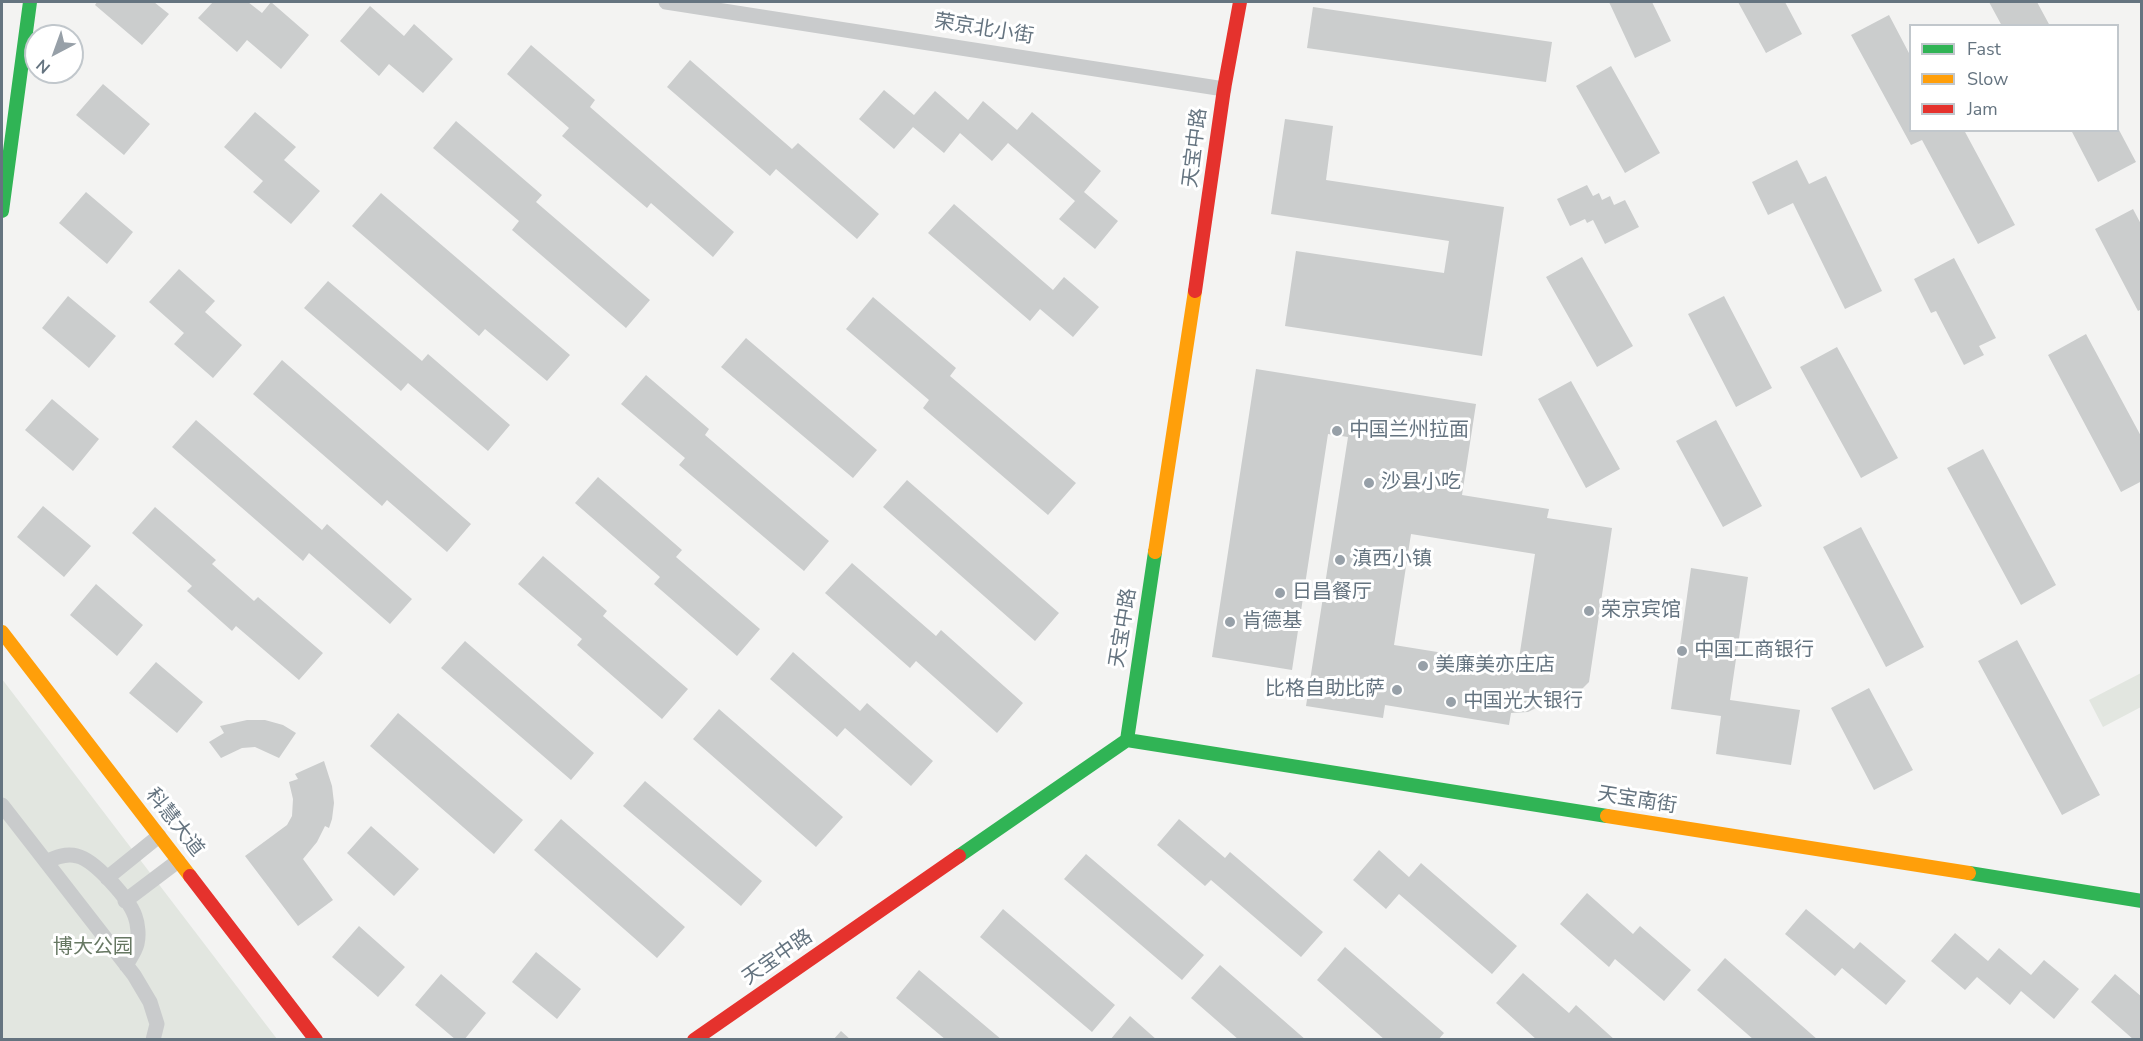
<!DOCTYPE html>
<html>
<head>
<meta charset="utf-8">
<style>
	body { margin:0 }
	#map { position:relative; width:2143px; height:1041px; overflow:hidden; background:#f3f3f2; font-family:"Nunito Sans",sans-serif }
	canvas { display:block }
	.frame { position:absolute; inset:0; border:3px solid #657480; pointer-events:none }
	.legend { position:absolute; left:1909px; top:24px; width:210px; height:108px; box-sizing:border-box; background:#fff; border:2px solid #c1c7cc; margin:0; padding:8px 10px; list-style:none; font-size:18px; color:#657480 }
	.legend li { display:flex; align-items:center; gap:12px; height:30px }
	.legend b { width:30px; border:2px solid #c1c7cc }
	.north { position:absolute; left:24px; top:24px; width:60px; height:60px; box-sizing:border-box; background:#fff; border:2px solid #c1c7cc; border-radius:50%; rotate:221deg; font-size:16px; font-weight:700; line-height:24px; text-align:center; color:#657480 }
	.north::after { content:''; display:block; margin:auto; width:21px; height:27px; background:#97a0a8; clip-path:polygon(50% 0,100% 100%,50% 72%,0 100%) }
</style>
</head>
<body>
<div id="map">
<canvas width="2143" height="1041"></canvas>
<div class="frame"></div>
<ul class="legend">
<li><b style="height:8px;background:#30b455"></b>Fast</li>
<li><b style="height:8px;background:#ff9f0a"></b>Slow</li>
<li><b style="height:8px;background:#e5322d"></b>Jam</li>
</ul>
<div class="north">N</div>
</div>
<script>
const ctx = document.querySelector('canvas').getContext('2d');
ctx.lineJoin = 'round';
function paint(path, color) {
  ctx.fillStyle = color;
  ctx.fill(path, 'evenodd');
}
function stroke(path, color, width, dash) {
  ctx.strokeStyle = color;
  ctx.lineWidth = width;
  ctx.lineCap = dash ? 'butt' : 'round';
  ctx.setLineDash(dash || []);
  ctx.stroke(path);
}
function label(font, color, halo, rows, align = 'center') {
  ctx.font = font + ' "Nunito Sans","Noto Sans SC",sans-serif';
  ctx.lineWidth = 6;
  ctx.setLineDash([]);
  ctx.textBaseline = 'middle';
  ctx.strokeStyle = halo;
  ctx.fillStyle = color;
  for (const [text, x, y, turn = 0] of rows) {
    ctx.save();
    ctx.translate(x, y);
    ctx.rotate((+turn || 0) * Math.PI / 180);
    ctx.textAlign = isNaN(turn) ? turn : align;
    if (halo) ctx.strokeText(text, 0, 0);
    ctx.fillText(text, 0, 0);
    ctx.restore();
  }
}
const green = new Path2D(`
	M 2141,673 L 2141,707 L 2103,727 L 2089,700 Z
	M 2,679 L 277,1039 L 2,1039 Z`);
const building = new Path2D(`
	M 97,2 L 154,2 L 169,14 L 142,45 L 95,5 Z
	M 213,2 L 248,2 L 262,13 L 271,2 L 309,35 L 281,69 L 247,40 L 237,52 L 198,18 Z
	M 1609,2 L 1652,2 L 1671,41 L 1635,58 Z
	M 1738,2 L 1785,2 L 1802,34 L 1766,53 Z
	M 1989,2 L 2037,2 L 2050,26 L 2002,26 Z
	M 370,6 L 404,36 L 414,24 L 453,59 L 423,93 L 389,64 L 379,76 L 340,41 Z
	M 1313,7 L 1552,42 L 1546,82 L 1307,48 Z
	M 1889,15 L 1910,55 L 1910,130 L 1964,130 L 2015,225 L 1978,244 L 1922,140 L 1911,145 L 1851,35 Z
	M 531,45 L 595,100 L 590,107 L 734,232 L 713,257 L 651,203 L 647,208 L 562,136 L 569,128 L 507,74 Z
	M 690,60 L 792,149 L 798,143 L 879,214 L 857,239 L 776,169 L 770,176 L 667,87 Z
	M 1611,66 L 1660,153 L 1625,173 L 1576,86 Z
	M 103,84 L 150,124 L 124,155 L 76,115 Z
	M 884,90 L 914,115 L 935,91 L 968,120 L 983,101 L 1017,130 L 1032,112 L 1101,171 L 1084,192 L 1118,221 L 1095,249 L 1059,219 L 1075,201 L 1008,143 L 992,161 L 960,133 L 944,153 L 913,127 L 894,149 L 859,119 Z
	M 255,112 L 296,147 L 284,160 L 320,191 L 291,224 L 253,192 L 263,181 L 224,147 Z
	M 1285,119 L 1333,126 L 1326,180 L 1504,207 L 1482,356 L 1285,326 L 1296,251 L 1444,273 L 1449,241 L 1271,214 Z
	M 456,121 L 542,195 L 536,202 L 650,300 L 626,328 L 512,230 L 519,221 L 433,148 Z
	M 2071,130 L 2119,130 L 2136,162 L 2098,182 Z
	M 1797,160 L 1809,184 L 1826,176 L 1882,291 L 1845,309 L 1793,203 L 1768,215 L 1752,182 Z
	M 1587,185 L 1593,196 L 1599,193 L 1602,200 L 1610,196 L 1614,205 L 1625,200 L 1639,227 L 1605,244 L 1593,220 L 1587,223 L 1585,219 L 1570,226 L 1557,199 Z
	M 86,192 L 133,232 L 107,264 L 59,223 Z
	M 381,193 L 570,355 L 547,381 L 485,329 L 479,336 L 352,226 Z
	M 954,204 L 1053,290 L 1064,277 L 1099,307 L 1073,337 L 1040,309 L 1030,321 L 928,233 Z
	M 2133,209 L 2142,226 L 2142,309 L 2138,311 L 2095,229 Z
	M 1582,257 L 1633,346 L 1597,367 L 1546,277 Z
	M 1954,258 L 1996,338 L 1979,346 L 1984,355 L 1964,365 L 1936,311 L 1931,313 L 1914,279 Z
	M 179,269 L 215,301 L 205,312 L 242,345 L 213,378 L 174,344 L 184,333 L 149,302 Z
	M 328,281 L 422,361 L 428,354 L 510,425 L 488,451 L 408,383 L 401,391 L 304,308 Z
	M 68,296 L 116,336 L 89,368 L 42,328 Z
	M 1724,296 L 1772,388 L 1736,407 L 1688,314 Z
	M 873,297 L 956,368 L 950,376 L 1076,483 L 1048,515 L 923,408 L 929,400 L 846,329 Z
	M 2086,334 L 2142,438 L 2142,481 L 2121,492 L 2048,355 Z
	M 746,338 L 877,450 L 853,478 L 721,367 Z
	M 1837,347 L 1898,458 L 1861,478 L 1800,367 Z
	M 282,360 L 471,524 L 447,552 L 387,500 L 382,506 L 253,394 Z
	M 1256,369 L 1476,404 L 1462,495 L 1549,509 L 1547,518 L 1612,528 L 1589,682 L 1581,690 L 1571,695 L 1553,694 L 1545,698 L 1538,707 L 1528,712 L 1511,713 L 1509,725 L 1385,705 L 1383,718 L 1306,706 L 1348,437 L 1328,434 L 1292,670 L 1212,657 ZM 1411,534 L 1535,554 L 1518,665 L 1394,645 Z
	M 646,375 L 709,429 L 705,435 L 829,541 L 804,571 L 679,465 L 685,458 L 621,404 Z
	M 1571,381 L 1620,469 L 1586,488 L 1538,399 Z
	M 52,399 L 99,439 L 73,471 L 25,430 Z
	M 196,420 L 322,530 L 327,524 L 412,599 L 390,624 L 309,553 L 303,561 L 172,447 Z
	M 1716,420 L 1762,506 L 1723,527 L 1676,441 Z
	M 1983,449 L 2056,585 L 2021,605 L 1947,468 Z
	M 598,477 L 682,550 L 676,557 L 760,629 L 737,656 L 654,584 L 660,577 L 575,503 Z
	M 907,480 L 1059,613 L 1035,641 L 883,507 Z
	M 43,506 L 91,546 L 64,577 L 17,537 Z
	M 155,507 L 216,560 L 212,564 L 254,601 L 258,597 L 323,653 L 299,680 L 236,626 L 232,631 L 187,591 L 192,586 L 132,533 Z
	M 1861,527 L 1924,647 L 1886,667 L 1823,547 Z
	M 543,556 L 607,611 L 603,616 L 688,689 L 662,719 L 577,645 L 582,639 L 518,584 Z
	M 852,563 L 936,636 L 941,630 L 1023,703 L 997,733 L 916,661 L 910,668 L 825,593 Z
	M 1691,568 L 1748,577 L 1730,700 L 1800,710 L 1791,765 L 1716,754 L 1721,716 L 1671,709 Z
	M 96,584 L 143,625 L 117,656 L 70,615 Z
	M 2017,640 L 2100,795 L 2062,815 L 1978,661 Z
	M 465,641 L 594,753 L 571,780 L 441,668 Z
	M 793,652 L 860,711 L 867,703 L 933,761 L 911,786 L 845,728 L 837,737 L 770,679 Z
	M 156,662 L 203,702 L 177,733 L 129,693 Z
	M 1869,688 L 1913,770 L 1874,790 L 1831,708 Z
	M 719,709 L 843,817 L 816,847 L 693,739 Z
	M 398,713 L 523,820 L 494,854 L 370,746 Z
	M 247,720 L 265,720 L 283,725 L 296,733 L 279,758 L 255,747 L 242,748 L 221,758 L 209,742 L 224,733 L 220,726 Z
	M 324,761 L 332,786 L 334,803 L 332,819 L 329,828 L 325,826 L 317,842 L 303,859 L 333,900 L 298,926 L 245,856 L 287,825 L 292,816 L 293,799 L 289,782 L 298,779 L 295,774 Z
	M 645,781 L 762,881 L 741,906 L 623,806 Z
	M 561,819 L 685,927 L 657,958 L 534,850 Z
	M 1179,819 L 1225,858 L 1230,852 L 1323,932 L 1301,957 L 1211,880 L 1205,886 L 1157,845 Z
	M 371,826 L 419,869 L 394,896 L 347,853 Z
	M 1379,850 L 1409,877 L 1421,863 L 1517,946 L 1492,974 L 1399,894 L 1386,909 L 1353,880 Z
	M 1086,854 L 1204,955 L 1182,980 L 1064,879 Z
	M 1587,893 L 1633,934 L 1640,926 L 1691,970 L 1664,1001 L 1615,959 L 1609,967 L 1560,924 Z
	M 1003,909 L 1115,1005 L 1092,1032 L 980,937 Z
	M 1806,909 L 1854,949 L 1860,942 L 1906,981 L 1886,1005 L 1842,968 L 1835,976 L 1785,934 Z
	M 359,926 L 405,967 L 378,997 L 332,957 Z
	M 1955,933 L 1988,961 L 1999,948 L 2031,975 L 2044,960 L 2079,989 L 2054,1019 L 2021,991 L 2010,1005 L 1977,977 L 1965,990 L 1931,961 Z
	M 1345,947 L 1444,1033 L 1438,1040 L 1385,1040 L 1317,980 Z
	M 536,952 L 581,989 L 557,1019 L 512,982 Z
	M 1725,958 L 1818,1040 L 1754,1040 L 1697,990 Z
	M 1220,965 L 1306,1040 L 1239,1040 L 1191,998 Z
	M 919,970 L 1002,1040 L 946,1040 L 896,998 Z
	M 1523,973 L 1569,1013 L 1576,1005 L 1615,1040 L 1537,1040 L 1496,1003 Z
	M 441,974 L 486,1013 L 464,1040 L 456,1040 L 415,1005 Z
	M 2115,974 L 2142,997 L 2142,1040 L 2134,1040 L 2091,1002 Z
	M 1130,1016 L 1157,1040 L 1110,1040 Z
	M 841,1031 L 851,1040 L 833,1040 Z`);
const street = new Path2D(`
	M 666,2 L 1224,89
	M 2,805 L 134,975 L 150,1002 L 157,1024 L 153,1040
	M 46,862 C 56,857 66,853 77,856 C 95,860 129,899 135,916 C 138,924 139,936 137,944 C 135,952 130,958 126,965
	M 107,878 L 159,836
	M 125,901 L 178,861`);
const fast = new Path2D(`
	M 2,211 L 30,2
	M 1127,740 L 1607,816
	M 959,856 L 1127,740 L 1155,552
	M 1969,873 L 2142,901`);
const slow = new Path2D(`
	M 1155,552 L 1195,291
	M 2,632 L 190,876
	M 1607,816 L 1969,873`);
const jam = new Path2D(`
	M 1195,291 L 1224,89 L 1240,2
	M 190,876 L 316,1040
	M 694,1040 L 959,856`);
const markers = [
	[1337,431,6,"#97a0a8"],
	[1369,483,6,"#97a0a8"],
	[1340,560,6,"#97a0a8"],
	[1280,593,6,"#97a0a8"],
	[1589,611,6,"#97a0a8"],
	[1230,622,6,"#97a0a8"],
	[1682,651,6,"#97a0a8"],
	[1423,666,6,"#97a0a8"],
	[1397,690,6,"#97a0a8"],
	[1451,702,6,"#97a0a8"]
];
const streetNames = [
	["荣京北小街",984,30,9],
	["天宝中路",1196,148,-83],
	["天宝中路",1124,628,-81],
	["天宝南街",1637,801,9],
	["科慧大道",174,823,52],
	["天宝中路",778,958,-35]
];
const poiNames = [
	["中国兰州拉面",1349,431],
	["沙县小吃",1381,483],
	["滇西小镇",1352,560],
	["日昌餐厅",1292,593],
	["荣京宾馆",1601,611],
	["肯德基",1242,622],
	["中国工商银行",1694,651],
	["美廉美亦庄店",1435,666],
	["比格自助比萨",1385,690,"right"],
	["中国光大银行",1463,702]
];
const parkNames = [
	["博大公园",93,948]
];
paint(green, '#e2e6e0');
paint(building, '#cbcdcd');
stroke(street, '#c9cbcc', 15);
stroke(fast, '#30b455', 14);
stroke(slow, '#ff9f0a', 14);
stroke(jam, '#e5322d', 14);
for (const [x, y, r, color] of markers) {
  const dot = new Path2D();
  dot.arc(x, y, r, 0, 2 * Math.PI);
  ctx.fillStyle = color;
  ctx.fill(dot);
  stroke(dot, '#fff', 2);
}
label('20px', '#657480', '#fff', streetNames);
label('20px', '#657480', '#fff', poiNames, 'left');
label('20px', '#677863', '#fff', parkNames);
</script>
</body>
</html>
